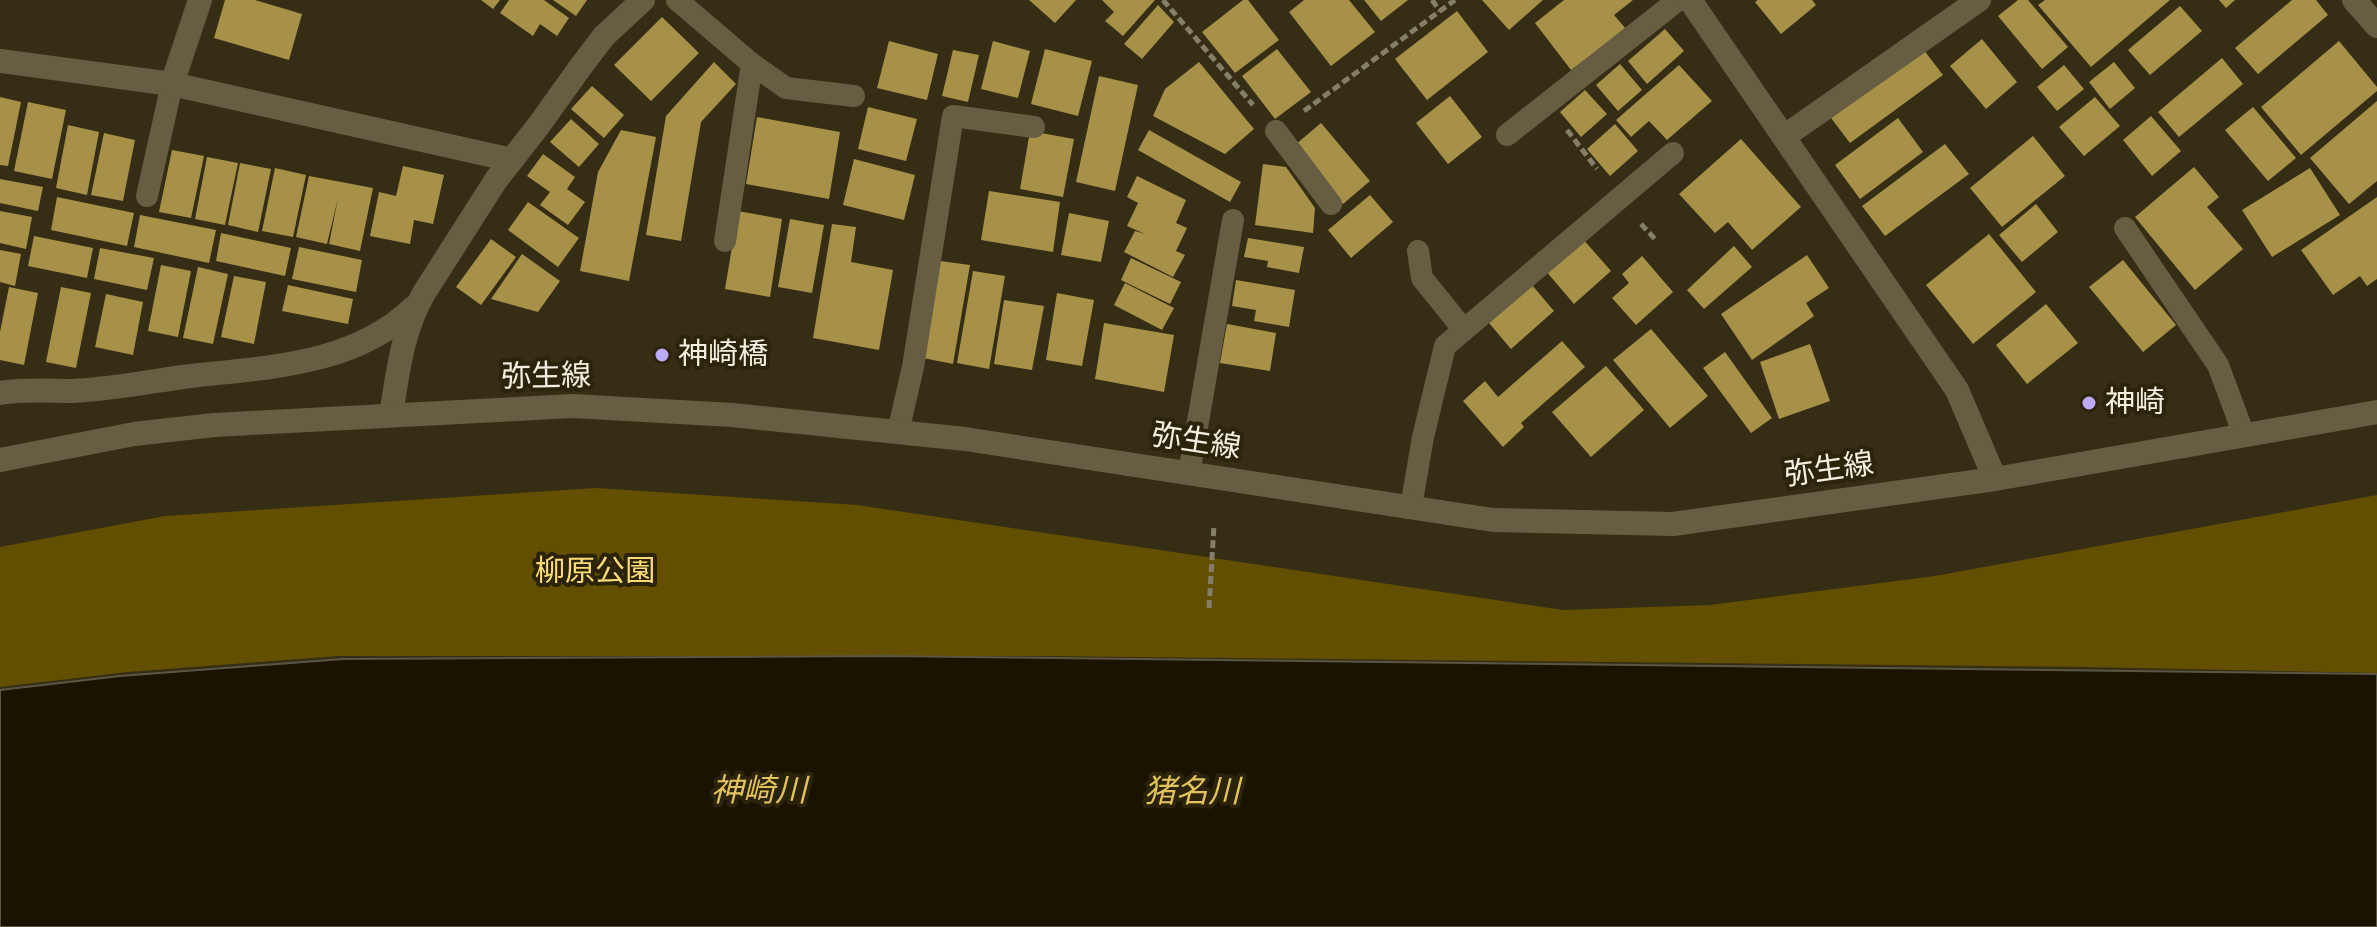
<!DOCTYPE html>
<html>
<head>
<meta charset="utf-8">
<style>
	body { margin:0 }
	canvas { display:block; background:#352d14 }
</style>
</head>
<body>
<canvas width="2377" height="927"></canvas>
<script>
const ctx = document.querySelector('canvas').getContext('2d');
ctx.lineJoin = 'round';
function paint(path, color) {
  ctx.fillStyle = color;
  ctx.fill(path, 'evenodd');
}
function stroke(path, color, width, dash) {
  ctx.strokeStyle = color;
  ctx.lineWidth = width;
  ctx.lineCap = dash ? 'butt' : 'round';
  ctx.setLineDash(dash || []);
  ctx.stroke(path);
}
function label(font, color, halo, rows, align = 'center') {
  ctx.font = font + ' Cabin,"Noto Sans JP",sans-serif';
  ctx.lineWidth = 8;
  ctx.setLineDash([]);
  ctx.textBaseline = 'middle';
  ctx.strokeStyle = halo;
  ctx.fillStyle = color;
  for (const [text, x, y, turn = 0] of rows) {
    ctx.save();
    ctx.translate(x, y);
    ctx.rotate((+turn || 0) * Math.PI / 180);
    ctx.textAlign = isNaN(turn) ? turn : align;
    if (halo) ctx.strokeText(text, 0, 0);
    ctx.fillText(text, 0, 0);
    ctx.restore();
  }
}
const green = new Path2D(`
	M 596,488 L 857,505 L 1563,610 L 1710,605 L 1935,576 L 2377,495 L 2377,673 L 2086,667 L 1041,656 L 338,656 L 128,672 L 0,687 L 0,547 L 165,516 Z`);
const water = new Path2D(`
	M 888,656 L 2377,674 L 2377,927 L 0,927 L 0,690 L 120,676 L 343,659 Z`);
const building = new Path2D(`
	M 225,0 L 255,0 L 302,14 L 289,60 L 214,38 Z
	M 481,0 L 500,0 L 493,9 Z
	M 509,0 L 544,0 L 569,18 L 557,36 L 540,24 L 533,36 L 500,13 Z
	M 553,0 L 587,0 L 576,16 Z
	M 1029,0 L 1076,0 L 1055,23 Z
	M 1102,0 L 1155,0 L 1123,36 L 1105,21 L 1114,12 Z
	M 1243,0 L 1248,0 L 1279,40 L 1235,73 L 1202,32 Z
	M 1304,0 L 1349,0 L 1375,32 L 1331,66 L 1289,12 Z
	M 1364,0 L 1408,0 L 1381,21 Z
	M 1482,0 L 1543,0 L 1509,30 Z
	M 1564,0 L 1633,0 L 1614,15 L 1626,29 L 1571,70 L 1535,23 Z
	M 1758,0 L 1812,0 L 1816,5 L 1781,34 L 1755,2 Z
	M 2018,0 L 2028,0 L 2068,47 L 2042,69 L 1998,16 Z
	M 2045,0 L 2170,0 L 2091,67 L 2038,5 Z
	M 2219,0 L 2235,0 L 2226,8 Z
	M 2292,0 L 2316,0 L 2328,15 L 2258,74 L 2235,48 Z
	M 1158,5 L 1174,22 L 1142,59 L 1124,44 Z
	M 2180,6 L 2202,31 L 2150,75 L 2128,50 Z
	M 1457,11 L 1488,52 L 1427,100 L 1395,59 Z
	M 662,17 L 699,53 L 651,101 L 614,65 Z
	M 1665,29 L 1684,51 L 1647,84 L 1628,61 Z
	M 1982,39 L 2017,82 L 1986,109 L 1950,66 Z
	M 889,41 L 938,54 L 927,100 L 877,88 Z
	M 993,41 L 1030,51 L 1018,98 L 981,89 Z
	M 2339,41 L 2377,87 L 2377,91 L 2301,155 L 2261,107 Z
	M 1045,49 L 1092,61 L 1078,116 L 1031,104 Z
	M 1277,49 L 1311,92 L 1275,119 L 1242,76 Z
	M 1923,49 L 1943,75 L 1850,143 L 1831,118 Z
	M 953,50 L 979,55 L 968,102 L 942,96 Z
	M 2222,58 L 2243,84 L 2179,137 L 2158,112 Z
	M 714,62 L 736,84 L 701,122 L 681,241 L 646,235 L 666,116 Z
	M 1199,62 L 1254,129 L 1225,154 L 1153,116 L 1165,89 Z
	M 2114,62 L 2135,88 L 2110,109 L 2089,82 Z
	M 1620,64 L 1642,90 L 1618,111 L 1596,85 Z
	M 1679,65 L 1712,101 L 1667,140 L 1649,121 L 1631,137 L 1616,120 Z
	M 2064,65 L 2084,89 L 2057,111 L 2037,87 Z
	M 1099,76 L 1138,85 L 1115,191 L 1076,182 Z
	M 592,86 L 624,115 L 604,138 L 571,109 Z
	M 1585,90 L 1607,114 L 1581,137 L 1560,112 Z
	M 1450,96 L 1482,137 L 1448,164 L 1416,123 Z
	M 0,97 L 21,102 L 8,166 L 0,165 Z
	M 2095,97 L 2120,126 L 2084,156 L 2059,127 Z
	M 2377,101 L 2377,181 L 2349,204 L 2310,158 Z
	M 28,102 L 66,110 L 52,179 L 14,171 Z
	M 868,107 L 917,119 L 906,161 L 858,149 Z
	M 2253,107 L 2296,158 L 2268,181 L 2225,130 Z
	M 2151,116 L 2181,151 L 2152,176 L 2123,140 Z
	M 757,117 L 840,132 L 829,199 L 746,184 Z
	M 1898,118 L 1923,152 L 1860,199 L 1835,165 Z
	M 571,119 L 599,144 L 579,167 L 550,142 Z
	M 1321,123 L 1370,181 L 1343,204 L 1295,145 Z
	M 1615,124 L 1638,151 L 1610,176 L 1587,149 Z
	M 68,125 L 99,132 L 87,195 L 56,188 Z
	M 621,130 L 656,137 L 629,281 L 580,271 L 598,172 Z
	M 1149,130 L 1241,182 L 1230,202 L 1138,150 Z
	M 1030,131 L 1074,139 L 1063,197 L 1020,189 Z
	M 104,133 L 135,140 L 123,201 L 91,195 Z
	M 2033,136 L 2065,176 L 2002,227 L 1970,188 Z
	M 1741,139 L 1801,207 L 1752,250 L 1728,222 L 1715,233 L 1679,194 Z
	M 1945,144 L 1969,174 L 1885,236 L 1862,206 Z
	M 172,150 L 204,156 L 191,218 L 159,212 Z
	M 543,154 L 575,177 L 567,189 L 585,202 L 568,225 L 540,205 L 550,192 L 527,176 Z
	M 207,157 L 238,163 L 225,225 L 195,219 Z
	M 854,159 L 915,175 L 904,220 L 843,205 Z
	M 240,163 L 271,169 L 258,232 L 228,225 Z
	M 1263,164 L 1286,167 L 1315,208 L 1313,233 L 1255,225 Z
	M 403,166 L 444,175 L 433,224 L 414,220 L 410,244 L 370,236 L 379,192 L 396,196 Z
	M 2194,167 L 2219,197 L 2207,207 L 2243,249 L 2195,290 L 2135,217 Z
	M 275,168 L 306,175 L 293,237 L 262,231 Z
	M 2310,168 L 2340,215 L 2272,257 L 2242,210 Z
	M 309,176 L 373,188 L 360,251 L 329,244 L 338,198 L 327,244 L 296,237 Z
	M 1137,176 L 1186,200 L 1176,223 L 1187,228 L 1176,251 L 1185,255 L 1173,277 L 1124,252 L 1135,231 L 1145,234 L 1127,226 L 1138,203 L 1127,197 Z
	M 0,179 L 43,187 L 38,211 L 0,203 Z
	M 989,191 L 1060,202 L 1053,252 L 981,240 Z
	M 1370,195 L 1393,222 L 1351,258 L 1328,230 Z
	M 57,197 L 134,213 L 127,246 L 51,230 Z
	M 2377,197 L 2377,279 L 2367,286 L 2360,276 L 2333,295 L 2301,250 Z
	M 528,202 L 579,238 L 558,267 L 508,230 Z
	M 2036,204 L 2058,232 L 2022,262 L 1999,235 Z
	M 0,211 L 32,217 L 26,249 L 0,243 Z
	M 738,211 L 782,219 L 770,297 L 725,289 Z
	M 1069,213 L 1109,221 L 1101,262 L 1061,255 Z
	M 140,215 L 216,230 L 209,263 L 134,247 Z
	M 790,219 L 824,225 L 812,293 L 778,287 Z
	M 832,224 L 856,227 L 851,262 L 893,270 L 879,350 L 813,338 Z
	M 221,233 L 291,248 L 285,276 L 216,261 Z
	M 1989,234 L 2036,292 L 1973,344 L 1926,285 Z
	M 34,236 L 93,248 L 87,278 L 28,266 Z
	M 1248,238 L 1304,247 L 1299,273 L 1267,267 L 1268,261 L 1244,257 Z
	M 1582,238 L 1611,271 L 1574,304 L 1545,270 Z
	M 491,239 L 516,257 L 481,305 L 456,287 Z
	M 1734,246 L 1752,267 L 1704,309 L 1687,290 Z
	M 299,247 L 362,260 L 356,292 L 292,279 Z
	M 100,248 L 154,258 L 147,290 L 94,279 Z
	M 0,250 L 21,254 L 15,286 L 0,282 Z
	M 522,254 L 560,281 L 538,312 L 491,299 Z
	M 1807,255 L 1829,288 L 1806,303 L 1814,316 L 1752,360 L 1721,314 Z
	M 1642,256 L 1673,292 L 1636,325 L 1612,298 L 1629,283 L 1622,274 Z
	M 1131,258 L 1181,282 L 1170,304 L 1121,280 Z
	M 2123,260 L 2176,325 L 2143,352 L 2089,287 Z
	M 940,261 L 970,265 L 953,364 L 923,358 Z
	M 161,265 L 191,271 L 178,337 L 148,331 Z
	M 198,267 L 228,274 L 213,344 L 183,338 Z
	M 973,271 L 1005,276 L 989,369 L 957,363 Z
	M 234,276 L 266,282 L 254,344 L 221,337 Z
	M 1236,280 L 1295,290 L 1289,327 L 1254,321 L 1256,310 L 1232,306 Z
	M 1125,283 L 1174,308 L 1162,330 L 1114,305 Z
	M 288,285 L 353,299 L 348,324 L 282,311 Z
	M 1532,285 L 1554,311 L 1511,349 L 1489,323 Z
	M 9,287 L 38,293 L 24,365 L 0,360 L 0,332 Z
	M 61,287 L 91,293 L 76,368 L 46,362 Z
	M 1057,293 L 1094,300 L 1082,366 L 1046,360 Z
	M 106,294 L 143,302 L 133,355 L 95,347 Z
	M 1004,300 L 1044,306 L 1032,370 L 994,364 Z
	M 2046,304 L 2078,343 L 2027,384 L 1996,345 Z
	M 1104,323 L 1174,335 L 1164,392 L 1095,379 Z
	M 1227,324 L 1276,333 L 1270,371 L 1220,363 Z
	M 1651,329 L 1708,396 L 1670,428 L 1613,360 Z
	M 1562,341 L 1585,367 L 1521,423 L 1524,427 L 1503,447 L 1463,401 L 1485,381 L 1498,397 Z
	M 1810,344 L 1830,401 L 1779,419 L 1760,362 Z
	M 1725,352 L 1772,418 L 1751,433 L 1703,368 Z
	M 1606,366 L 1644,410 L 1591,457 L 1552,412 Z`);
const path = new Path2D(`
	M 1163,0 L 1253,105
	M 1432,0 L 1440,11
	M 1304,111 L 1455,0
	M 1567,130 L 1597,169
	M 1641,224 L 1655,239
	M 1209,608 L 1214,525`);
const lane = new Path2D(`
	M 677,0 L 752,64 L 786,88 L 854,96
	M 1276,131 L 1331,204
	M 1507,135 L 1678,0
	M 147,196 L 172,84
	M 2125,228 L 2218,365 L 2244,435
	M 725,241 L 752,64
	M 1418,251 L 1422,278 L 1464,330
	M 898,432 L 913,367 L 953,116 L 1034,127
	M 1189,473 L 1233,220
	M 1411,507 L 1423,437 L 1445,346 L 1673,153`);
const street = new Path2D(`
	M 1690,0 L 1957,390 L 1995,479
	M 2354,0 L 2377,26
	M 0,61 L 172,84 L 512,160
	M 172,84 L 200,0
	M 1785,136 L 1979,0
	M 0,393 C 24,389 49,391 73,391 C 110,389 147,382 183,377 C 263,367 352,367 413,308
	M 391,415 C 398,372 402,331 424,293 L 496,180 L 539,125 L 579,69 L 604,36 L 643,0`);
const secondary = new Path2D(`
	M 0,460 L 134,434 L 214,425 L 573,406 L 732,415 L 965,439 L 1493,520 L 1673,524 L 1995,479 L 2377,412`);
const markers = [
	[662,355,8,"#bcaaf6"],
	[2089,403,8,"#bcaaf6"]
];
const poiNames = [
	["神崎橋",678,355],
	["神崎",2105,403]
];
const streetNames = [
	["弥生線",546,377,-1],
	["弥生線",1196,442,9],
	["弥生線",1829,470,-8]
];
const parkNames = [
	["柳原公園",595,572]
];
const waterNames = [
	["神崎川",759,792],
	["猪名川",1192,793]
];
paint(green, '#634f00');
paint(water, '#1a1300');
stroke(water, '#5b5543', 2);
paint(building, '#a79148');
stroke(path, '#857e69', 5, [8, 4]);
stroke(lane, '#665d43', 22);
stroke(street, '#665d43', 24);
stroke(secondary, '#665d43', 24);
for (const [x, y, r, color] of markers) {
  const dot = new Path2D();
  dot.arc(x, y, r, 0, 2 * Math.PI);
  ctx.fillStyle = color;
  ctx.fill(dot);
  stroke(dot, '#2b230a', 3);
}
label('30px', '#f3efe0', '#2b230a', poiNames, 'left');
label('30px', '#f3efe0', '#2b230a', streetNames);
label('30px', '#fadb75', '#2b230a', parkNames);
label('italic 32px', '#e2c35d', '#2b230a', waterNames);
</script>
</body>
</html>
